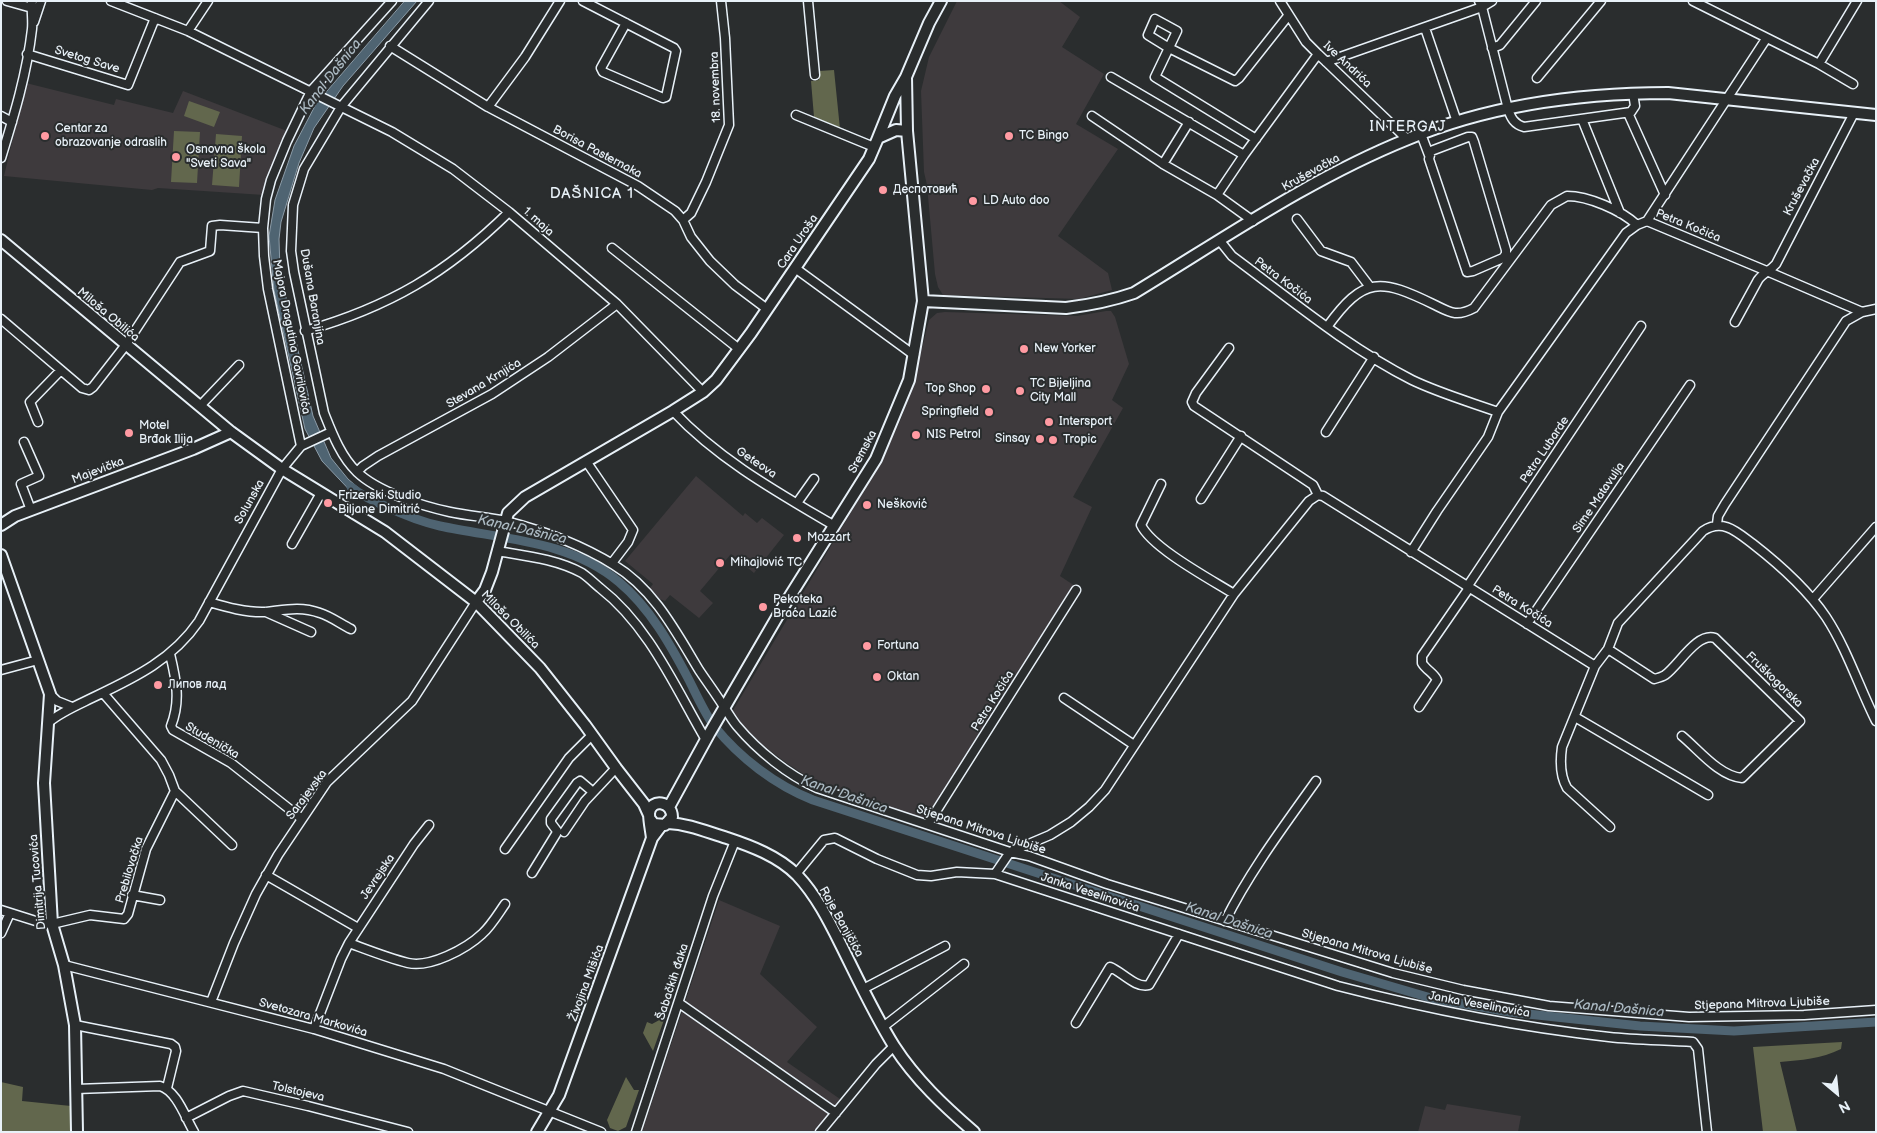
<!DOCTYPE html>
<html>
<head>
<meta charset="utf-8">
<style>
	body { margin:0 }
	#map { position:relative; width:1877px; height:1133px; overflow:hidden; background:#2a2d2e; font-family:"Balsamiq Sans",sans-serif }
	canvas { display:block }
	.frame { position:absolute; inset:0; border:2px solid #e8f1f8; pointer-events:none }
	.north { position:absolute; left:1812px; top:1068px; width:50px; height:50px; -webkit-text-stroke:4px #2a2d2e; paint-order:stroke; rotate:152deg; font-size:14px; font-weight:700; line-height:20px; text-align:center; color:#e8f1f8 }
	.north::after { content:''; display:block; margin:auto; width:18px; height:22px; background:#e8f1f8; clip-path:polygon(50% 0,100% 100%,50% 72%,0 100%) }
</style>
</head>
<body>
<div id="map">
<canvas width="1877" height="1133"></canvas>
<div class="frame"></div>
<div class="north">N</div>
</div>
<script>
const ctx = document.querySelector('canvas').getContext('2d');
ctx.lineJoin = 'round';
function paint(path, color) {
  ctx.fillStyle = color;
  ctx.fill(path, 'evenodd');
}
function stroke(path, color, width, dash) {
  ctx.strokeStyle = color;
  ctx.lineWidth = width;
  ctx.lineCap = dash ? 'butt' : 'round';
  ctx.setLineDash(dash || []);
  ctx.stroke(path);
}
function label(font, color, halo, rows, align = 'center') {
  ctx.font = font + ' "Balsamiq Sans",sans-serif';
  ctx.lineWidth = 4;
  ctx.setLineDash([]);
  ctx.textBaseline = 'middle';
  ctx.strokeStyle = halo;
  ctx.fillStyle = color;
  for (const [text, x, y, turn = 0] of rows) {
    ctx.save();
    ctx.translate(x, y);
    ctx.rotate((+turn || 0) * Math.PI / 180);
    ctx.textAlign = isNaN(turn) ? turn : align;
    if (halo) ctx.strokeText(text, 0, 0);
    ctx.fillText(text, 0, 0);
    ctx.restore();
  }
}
const built = new Path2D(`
	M 957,1 L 1059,1 L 1080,17 L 1062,47 L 1104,74 L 1076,124 L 1118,149 L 1058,236 L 1108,273 L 1112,290 L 1079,299 L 943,295 L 938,287 L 935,274 L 927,185 L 924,172 L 921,91 L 929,57 Z
	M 26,83 L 114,105 L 116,99 L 173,113 L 183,91 L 287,131 L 264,195 L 158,188 L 152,190 L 4,176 Z
	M 1106,311 L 1111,311 L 1115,317 L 1129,364 L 1112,400 L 1123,408 L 1073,497 L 1092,507 L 1060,576 L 1075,586 L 926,821 L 811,779 L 785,762 L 756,740 L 734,719 L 732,712 L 875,472 L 901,419 L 916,372 L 929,320 L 937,313 L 945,312 L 1077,316 Z
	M 696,476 L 743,516 L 745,513 L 757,523 L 762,518 L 784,535 L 754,573 L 731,554 L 700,591 L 713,603 L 699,618 L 670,595 L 665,601 L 660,599 L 649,589 L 653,584 L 625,561 Z
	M 719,900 L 780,926 L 760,974 L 817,1027 L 787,1062 L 840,1099 L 815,1132 L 642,1132 Z
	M 1447,1104 L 1521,1116 L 1518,1132 L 1418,1132 L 1425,1106 L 1445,1110 Z`);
const green = new Path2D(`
	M 834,70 L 840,129 L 814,117 L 811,81 L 819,80 L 819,71 Z
	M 189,101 L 220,112 L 214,127 L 184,116 Z
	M 174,131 L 200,132 L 197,183 L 171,182 Z
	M 216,134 L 242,136 L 239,187 L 212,185 Z
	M 665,1017 L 653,1051 L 643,1033 L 647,1022 L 652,1024 Z
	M 1842,1042 L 1841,1049 C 1821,1059 1801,1060 1780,1062 L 1797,1132 L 1763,1132 L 1753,1047 Z
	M 626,1077 L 634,1090 L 639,1090 L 626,1127 L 618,1131 L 610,1128 L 607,1120 Z
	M 1,1082 L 23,1087 L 22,1101 L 71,1106 L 71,1132 L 1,1132 Z`);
const water = new Path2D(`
	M 405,1 L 417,1 L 343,86 L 314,128 L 299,163 L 281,222 L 279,239 L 280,271 L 313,416 L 331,458 L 348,479 L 362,491 L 358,499 L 322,461 L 305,429 L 274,290 L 269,236 L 275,200 L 294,146 L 316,104 Z`);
const canal = new Path2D(`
	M 351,487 C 362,496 373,501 387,507 C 404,515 422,522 440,526 C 500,539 570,540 619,582 C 650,608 670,644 689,680 C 696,694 704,712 714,726 C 740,758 775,785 813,800 L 1342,972 L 1431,998 L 1509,1012 L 1640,1026 L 1734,1031 L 1876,1022`);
const street = new Path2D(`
	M 7,1 L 32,8
	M 111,1 L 188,31 L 392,132 L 453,169 L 509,212 L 617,304 L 703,392
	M 429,1 L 341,107 L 304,169 L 293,205 L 291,251 L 294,272 L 324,413 C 332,433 341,457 357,472 C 378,492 422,506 450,512 C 469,516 488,517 506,521 C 545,531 580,544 614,565 C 654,589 676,632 699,670 C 707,682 716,694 724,707 C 729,714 732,720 737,726 C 758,751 788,775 817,788 L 1010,852 L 1029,856 L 1107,884 L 1393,973 L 1463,990 L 1549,1006 L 1689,1017 L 1804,1015 L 1876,1010
	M 583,1 L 674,48 L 676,51 L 666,97 L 663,98 L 603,72 L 601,68 L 626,23
	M 808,1 L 815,75
	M 1280,1 L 1306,42 L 1318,54 L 1407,139
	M 1492,1 L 1482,7 L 1508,109 C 1511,118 1514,124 1524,127 L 1631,112 L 1635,106 L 1633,93
	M 1693,1 L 1819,64 L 1853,84
	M 34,22 L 41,1
	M 1425,28 L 1457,122
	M 188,31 L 208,1
	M 390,46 L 488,107 L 638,186 L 675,211 L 683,220 L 691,237 L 710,261 L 735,285 L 767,309
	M 1492,48 L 1500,45 L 1536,1
	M 27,54 L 128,85 L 155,18
	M 1326,62 L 1482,7 L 1479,1
	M 1819,64 L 1857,1
	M 1111,77 L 1244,155
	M 1537,78 L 1601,1
	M 488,107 L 525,57 L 560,1
	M 1628,113 L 1665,195
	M 796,115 L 874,147
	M 1,116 L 12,122
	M 1092,116 L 1163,164 L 1217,195
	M 1582,119 L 1620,213
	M 1421,134 L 1429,155
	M 1468,137 L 1472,137 L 1474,142 L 1506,250 L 1506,254 L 1503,258 L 1473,271 L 1467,272 L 1429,159 L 1431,151 Z
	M 1256,139 L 1155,77 L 1177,31 L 1155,19 L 1148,35 L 1169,48 L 1235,81 L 1239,78 L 1288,16
	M 1,158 C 14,116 27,73 32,29 C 33,20 31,10 32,1
	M 1163,164 L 1189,122
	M 1297,219 L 1321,251 L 1351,262 L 1370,287
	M 683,220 L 691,213 L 706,182 L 729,125 L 725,38 L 721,1
	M 1253,221 L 1217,195 L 1244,155 L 1318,54
	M 1647,221 L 1766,39
	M 1220,241 L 1232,256 C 1290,299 1347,347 1412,380 C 1439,393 1470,402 1498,412
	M 612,248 L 739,349
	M 795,268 L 914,355
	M 1,319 L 82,388 L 89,390 L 93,387 L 125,346 L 180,262 L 210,251 L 212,226 L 220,225 L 263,228
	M 1735,322 L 1758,280 C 1763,273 1770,271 1776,264 L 1854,113
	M 1327,327 C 1364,276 1380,278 1435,305 C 1451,313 1457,317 1474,308 L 1551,205 L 1567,196 C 1588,196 1621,210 1637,225
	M 305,331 C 389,307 447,273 509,212
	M 1229,348 L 1196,393 L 1192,402 L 1194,406 L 1304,479 L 1313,485 L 1318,495 L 1323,496 L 1595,666
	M 200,406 L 239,365
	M 673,411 C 718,459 777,492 833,525
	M 38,422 L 30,402 L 61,370
	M 1326,432 L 1374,357
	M 24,442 L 39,476 L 21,484 L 31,510
	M 301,446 L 268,289 L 264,256 L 263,228 L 266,199 L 271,180 L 287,141 L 311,91 L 392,1
	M 586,461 L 633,530 L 628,542 L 612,563
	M 357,472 L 363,466 L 378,456 L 492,394 L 548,357 L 617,304
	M 1161,484 L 1141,525 C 1152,548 1210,579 1234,594
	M 1201,499 L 1241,436
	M 797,503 L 814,479
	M 1717,524 L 1718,516 L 1725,504 L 1846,321 L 1862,312 L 1876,309
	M 292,544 L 321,493
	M 497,551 C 526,556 556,559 582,573 C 588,577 594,583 600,588 C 649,626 675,687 706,740
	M 1411,552 L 1437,511 L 1488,437 L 1498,412 L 1626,233 L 1637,225 L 1647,221 L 1769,272 L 1862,312
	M 1467,587 L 1641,326
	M 1813,599 L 1876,527
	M 209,602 C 226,607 247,613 266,612 C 285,610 300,606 320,613 C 330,616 341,624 351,629
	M 266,612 L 311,632
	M 1527,624 L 1690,385
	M 1608,649 L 1654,679 C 1658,678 1662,677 1665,675 C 1679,665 1697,632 1715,638 L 1800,721 L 1742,778 C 1719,776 1699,750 1682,736
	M 170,654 C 176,679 181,701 171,726 L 173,730 L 231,763 L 302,819
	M 1,670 L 38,660
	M 50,694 L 57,701 L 72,707
	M 1064,698 L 1134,745
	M 1419,707 L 1437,680 C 1434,673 1426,670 1422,663 L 1422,656 L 1469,588
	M 1575,717 L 1708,795
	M 49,722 C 62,711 80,704 96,696 C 136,677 173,659 199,621 L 282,469 L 301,446 L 331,432
	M 175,791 L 232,845
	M 928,824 L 1076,590
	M 1610,827 L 1567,788 C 1560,776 1560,761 1562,747 L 1595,666 L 1608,649 L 1618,623 L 1703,531 C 1723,518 1737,532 1753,544 C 1780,565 1807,589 1826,617 C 1847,649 1859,687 1876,721
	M 564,832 L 585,801 L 616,768
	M 505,849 L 569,758 L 592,735
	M 532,873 L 556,834 L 557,831 L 551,823 L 551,819 L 577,783 L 580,781 L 593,792
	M 796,874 L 824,840 L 835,838 L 877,859 L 917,875 L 931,876 L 957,872 L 995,874 L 1338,986 C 1427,1009 1517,1027 1609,1037 C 1636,1040 1665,1040 1693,1042 L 1698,1049 L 1707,1132
	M 995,874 L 1010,852 L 1050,835 L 1071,822 L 1089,807 L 1105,790 L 1234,594 L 1309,501 L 1318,495
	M 266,875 L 358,928
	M 132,895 L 160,900
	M 1,910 L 42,923 L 52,924 L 90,915 L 124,919 L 128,914 L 146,849 L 175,791 L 169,775 L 161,760 L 103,693
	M 1225,921 C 1250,871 1284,826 1316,781
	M 1,933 L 10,913
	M 349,943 C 368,950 388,958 408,963 C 430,968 466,949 482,934 C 491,926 498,914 505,904
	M 64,965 L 314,1029 L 444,1069 L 601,1132
	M 863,989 L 945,946
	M 211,1002 L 234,943 L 256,894 L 278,855 L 327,782 L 412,701 L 476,602
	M 679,1003 L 836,1113
	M 1076,1023 L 1110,967 C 1121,971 1136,989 1149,985 L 1179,934
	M 75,1025 L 171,1044 L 175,1047 L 176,1051 L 167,1088
	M 883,1027 L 964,964
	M 314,1029 L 341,959 L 349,943 L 414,844 L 429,825
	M 76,1089 L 160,1086 C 177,1091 185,1117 194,1132
	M 186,1118 L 229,1096 L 243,1091 L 308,1106 L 408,1132
	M 636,1132 L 713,896 L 735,841
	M 820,1132 L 876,1064 L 894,1046`);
const secondary = new Path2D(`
	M 878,138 L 895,96 L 906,77 L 929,23 L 941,1
	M 1,240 L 231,432 L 282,469 L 385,532 L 476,602 L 540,668 L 585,725 L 616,768 L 644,804 L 649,815
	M 923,301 L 1066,308 C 1090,305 1111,301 1134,293 C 1223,239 1311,178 1408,139 C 1490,105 1579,93 1668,93 L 1876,115
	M 1,525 L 15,516 L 193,449 L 231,432
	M 1,555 L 50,694 L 44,783 L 52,924 L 64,965 L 75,1025 L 77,1132
	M 476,602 L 485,590 L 492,572 L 508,513 L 525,497 L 673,411 L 703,392 L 716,380 L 751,333 L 869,159 L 878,138 L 896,130 L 907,131
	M 669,807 L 709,734 L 780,612 L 876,459 L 909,380 L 923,301 L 907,131 L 906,77
	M 650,819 L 654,824 L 665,825 L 672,817 C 672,801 651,798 649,813 C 649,821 651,830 652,838
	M 668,823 C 689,824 707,832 727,838 C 751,846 778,856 797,875 C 816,895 829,921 841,945 C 858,979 874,1014 894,1046 C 916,1080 944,1106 974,1132
	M 537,1132 L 559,1095 L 652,838 L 661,826`);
const markers = [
	[45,136,5,"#ff9aa2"],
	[1009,136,5,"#ff9aa2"],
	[176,157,5,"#ff9aa2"],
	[883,190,5,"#ff9aa2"],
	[973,201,5,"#ff9aa2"],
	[1024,349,5,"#ff9aa2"],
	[986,389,5,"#ff9aa2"],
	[1020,391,5,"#ff9aa2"],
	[989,412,5,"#ff9aa2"],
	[1049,422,5,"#ff9aa2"],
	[129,433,5,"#ff9aa2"],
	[916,435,5,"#ff9aa2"],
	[1040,439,5,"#ff9aa2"],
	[1053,440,5,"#ff9aa2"],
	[328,503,5,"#ff9aa2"],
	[867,505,5,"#ff9aa2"],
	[797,538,5,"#ff9aa2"],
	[720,563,5,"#ff9aa2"],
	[763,607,5,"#ff9aa2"],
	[867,646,5,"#ff9aa2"],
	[877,677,5,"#ff9aa2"],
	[158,685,5,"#ff9aa2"]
];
const streetNames = [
	["Svetog Save",87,60,17],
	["Ive Andrića",1347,65,43],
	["18. novembra",716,87,-92],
	["Borisa Pasternaka",597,152,28],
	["Kruševačka",1311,173,-29],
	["Kruševačka",1802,187,-62],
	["1. maja",538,222,42],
	["Petra Kočića",1688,226,22],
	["Cara Uroša",798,242,-56],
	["Petra Kočića",1283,281,37],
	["Dušana Baranjina",312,297,80],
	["Miloša Obilića",108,315,40],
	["Majora Dragutina Gavrilovića",291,337,79],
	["Stevana Krnjića",484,384,-31],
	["Petra Lubarde",1545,450,-56],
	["Sremska",863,452,-62],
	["Geteova",756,463,34],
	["Majevička",98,471,-21],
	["Sime Matavulja",1599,498,-56],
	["Solunska",250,502,-61],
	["Petra Kočića",1522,607,32],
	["Miloša Obilića",510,620,45],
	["Fruškogorska",1774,680,44],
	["Petra Kočića",993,701,-58],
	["Studenička",212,741,30],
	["Sarajevska",307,795,-53],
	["Stjepana Mitrova Ljubiše",981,830,18],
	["Prebilovačka",130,870,-73],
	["Jevrejska",378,877,-56],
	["Dimitrija Tucovića",38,882,-95],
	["Janka Veselinovića",1090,893,18],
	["Raje Banjičića",841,922,61],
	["Stjepana Mitrova Ljubiše",1367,952,16],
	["Šabačkih đaka",673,982,-72],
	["Živojina Mišića",587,983,-70],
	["Stjepana Mitrova Ljubiše",1762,1004,-2],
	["Janka Veselinovića",1479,1005,10],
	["Svetozara Markovića",313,1018,16],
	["Tolstojeva",298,1092,13]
];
const poiNames = [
	["Centar za",55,129],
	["obrazovanje odraslih",55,143],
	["TC Bingo",1019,136],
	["Osnovna škola",186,150],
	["\"Sveti Sava\"",186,164],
	["Деспотовић",893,190],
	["LD Auto doo",983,201],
	["New Yorker",1034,349],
	["TC Bijeljina",1030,384],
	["City Mall",1030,398],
	["Top Shop",976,389,"right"],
	["Springfield",979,412,"right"],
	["Intersport",1059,422],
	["Motel",139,426],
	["Brđak Ilija",139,440],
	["NIS Petrol",926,435],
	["Sinsay",1030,439,"right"],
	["Tropic",1063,440],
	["Frizerski Studio",338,496],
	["Biljane Dimitrić",338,510],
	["Nešković",877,505],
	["Mozzart",807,538],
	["Mihajlović TC",730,563],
	["Pekoteka",773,600],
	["Braća Lazić",773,614],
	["Fortuna",877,646],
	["Oktan",887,677],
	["Липов лад",168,685]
];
const waterNames = [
	["Kanal Dašnica",331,77,-52],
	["Kanal Dašnica",522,530,13],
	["Kanal Dašnica",844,795,19],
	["Kanal Dašnica",1229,921,18],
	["Kanal Dašnica",1619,1009,5]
];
const neighbourhoodNames = [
	["INTERGAJ",1408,127]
];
const quarterNames = [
	["DAŠNICA 1",592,194]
];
paint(built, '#3e3a3d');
paint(green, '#62674d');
paint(water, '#4f6472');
stroke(water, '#8c9ca8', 1);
stroke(canal, '#4f6472', 9);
stroke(street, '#e8f1f8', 11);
stroke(secondary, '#e8f1f8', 14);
stroke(street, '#2a2d2e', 8);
stroke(secondary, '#2a2d2e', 10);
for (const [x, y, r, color] of markers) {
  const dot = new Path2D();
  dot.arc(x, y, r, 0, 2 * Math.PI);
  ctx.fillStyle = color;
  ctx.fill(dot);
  stroke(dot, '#2a2d2e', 2);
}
label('12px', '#e8f1f8', '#2a2d2e', streetNames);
label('12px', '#e8f1f8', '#2a2d2e', poiNames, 'left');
label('italic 14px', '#abb9c2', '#2a2d2e', waterNames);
ctx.letterSpacing = '1px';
label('14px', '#e8f1f8', '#2a2d2e', neighbourhoodNames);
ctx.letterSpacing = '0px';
ctx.letterSpacing = '1px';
label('15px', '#e8f1f8', '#2a2d2e', quarterNames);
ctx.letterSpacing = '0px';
</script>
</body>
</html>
